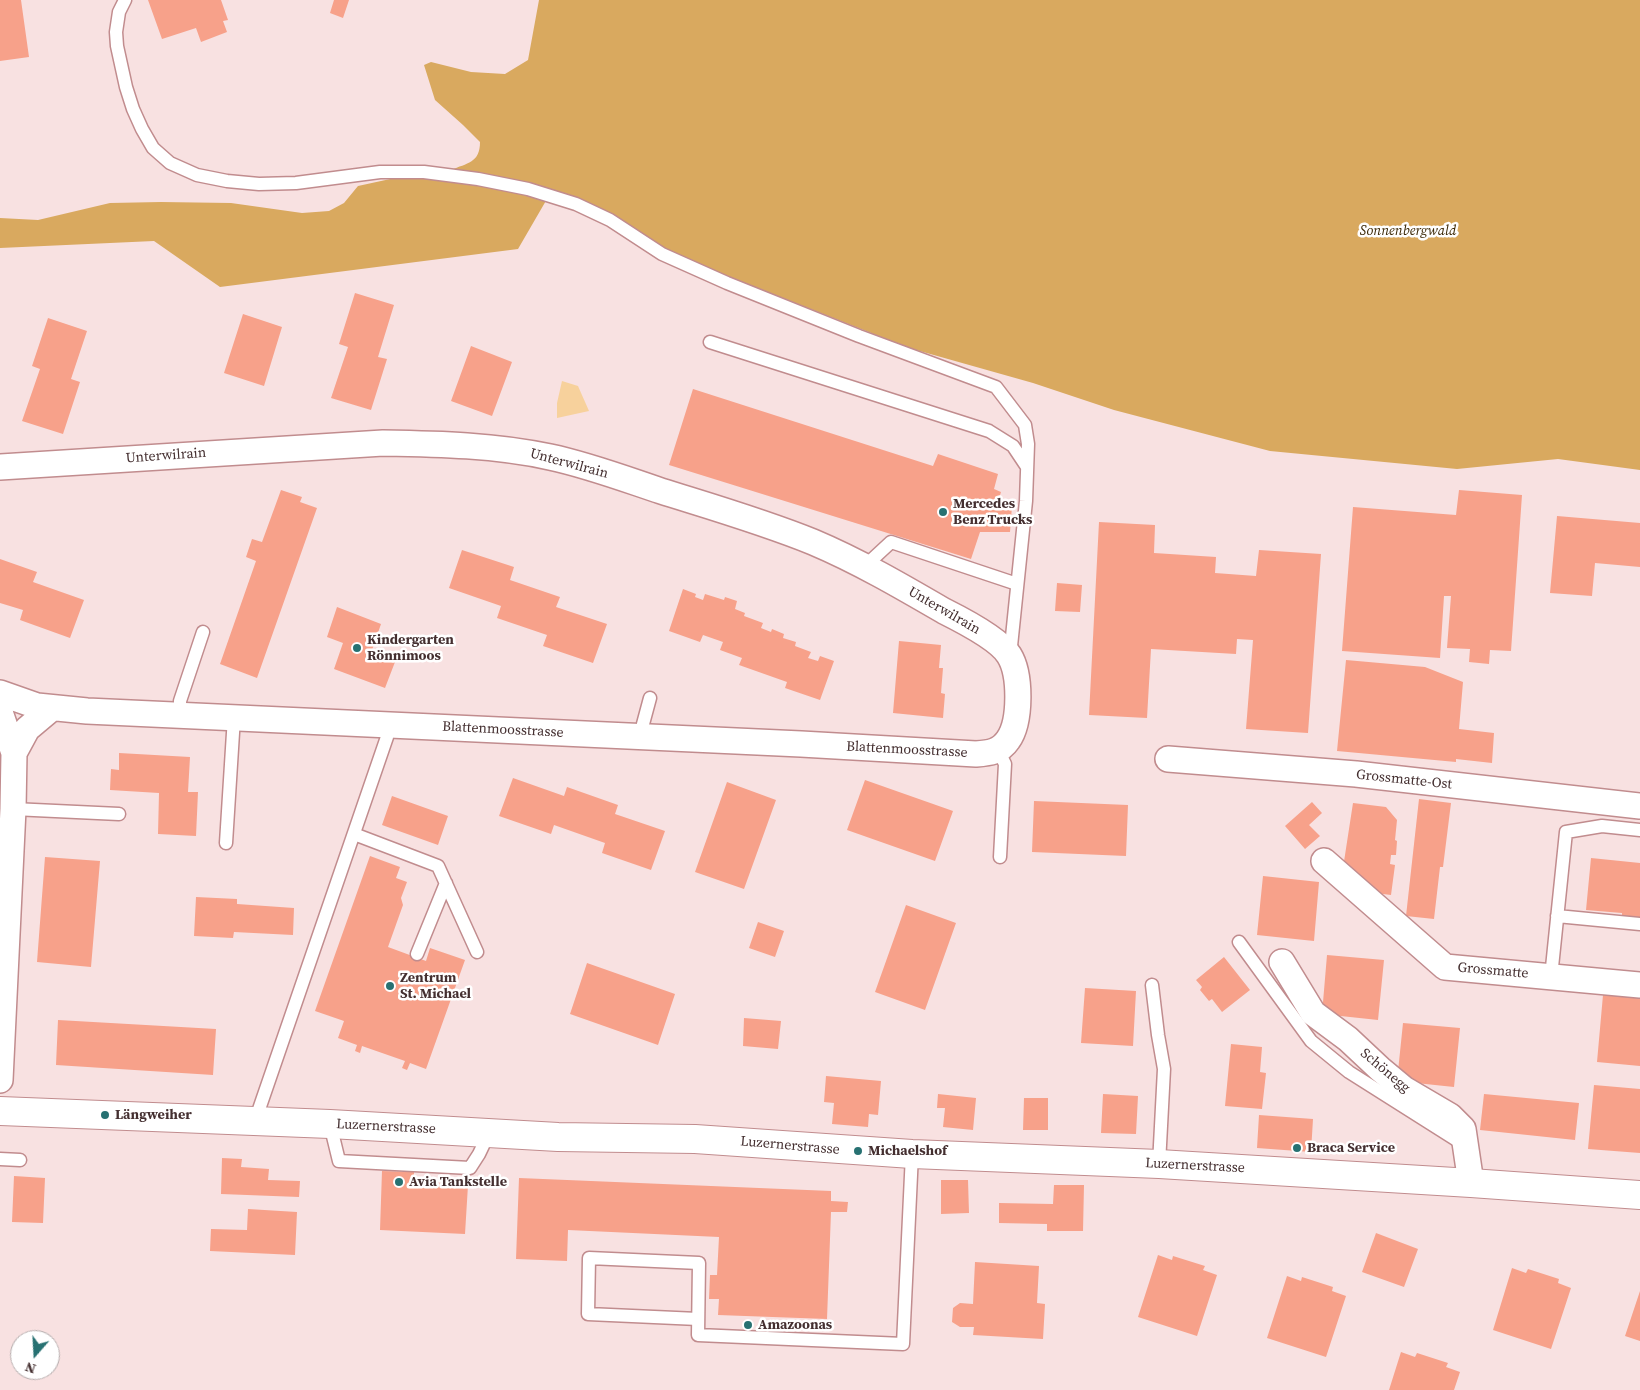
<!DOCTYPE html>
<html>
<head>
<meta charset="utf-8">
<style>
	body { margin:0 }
	#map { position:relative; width:1640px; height:1390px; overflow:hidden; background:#f8e1e1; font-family:"Source Serif 4",serif }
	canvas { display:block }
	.north { position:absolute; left:10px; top:1330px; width:50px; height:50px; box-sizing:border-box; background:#fff; border:1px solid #b4acac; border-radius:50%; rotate:199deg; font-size:14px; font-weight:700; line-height:20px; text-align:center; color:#442f30 }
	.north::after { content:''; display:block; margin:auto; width:18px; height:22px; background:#277172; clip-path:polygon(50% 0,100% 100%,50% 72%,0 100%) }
</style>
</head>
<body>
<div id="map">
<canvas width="1640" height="1390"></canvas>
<div class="north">N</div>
</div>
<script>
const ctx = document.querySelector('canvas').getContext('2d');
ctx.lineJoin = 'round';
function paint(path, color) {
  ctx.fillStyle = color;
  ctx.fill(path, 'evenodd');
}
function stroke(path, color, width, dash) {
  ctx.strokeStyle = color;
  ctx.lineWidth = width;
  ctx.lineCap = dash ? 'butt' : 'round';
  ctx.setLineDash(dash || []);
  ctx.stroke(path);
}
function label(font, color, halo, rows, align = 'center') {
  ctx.font = font + ' "Source Serif 4",serif';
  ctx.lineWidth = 5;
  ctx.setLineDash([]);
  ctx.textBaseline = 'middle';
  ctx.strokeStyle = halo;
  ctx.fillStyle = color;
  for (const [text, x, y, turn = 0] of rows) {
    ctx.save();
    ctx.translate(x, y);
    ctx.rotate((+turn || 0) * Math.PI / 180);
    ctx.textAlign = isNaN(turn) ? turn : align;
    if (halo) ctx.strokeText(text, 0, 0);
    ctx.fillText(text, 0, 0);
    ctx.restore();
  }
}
const green = new Path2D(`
	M 562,381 L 578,386 L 589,411 L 557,418 L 557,403 Z`);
const forest = new Path2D(`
	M 539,0 L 1640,0 L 1640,470 L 1558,459 L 1457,469 L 1270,451 L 1114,410 L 1033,383 L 909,348 L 717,272 L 669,251 L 622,222 L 451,170 C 467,163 480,163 480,142 L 463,125 L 435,100 L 424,65 L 431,62 L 471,72 L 505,74 L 528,60 Z
	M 404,176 L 457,181 L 547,199 L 518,249 L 220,287 L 154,241 L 0,248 L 0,218 L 38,220 L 110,203 L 161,202 L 231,203 L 302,213 L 329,211 L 344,203 L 358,186 Z`);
const building = new Path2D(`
	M 0,0 L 21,0 L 29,57 L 0,61 Z
	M 148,0 L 221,0 L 228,20 L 223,21 L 227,32 L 201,42 L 196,28 L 162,39 Z
	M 334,0 L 349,0 L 343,18 L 330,13 Z
	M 355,293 L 394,305 L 378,357 L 387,359 L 371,410 L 331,398 L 348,347 L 339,344 Z
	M 243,314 L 282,327 L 264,386 L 224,373 Z
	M 48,318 L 87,331 L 71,379 L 80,382 L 63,434 L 22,421 L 40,369 L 32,366 Z
	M 471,346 L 512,362 L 492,416 L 451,401 Z
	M 693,389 L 933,466 L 938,454 L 998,474 L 994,489 L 1001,492 L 998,502 L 1012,506 L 1010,532 L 980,532 L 971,559 L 669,465 Z
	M 281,490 L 302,497 L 300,502 L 317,508 L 257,678 L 220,664 L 256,561 L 246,557 L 252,539 L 262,542 Z
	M 1459,490 L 1522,495 L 1511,651 L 1490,650 L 1489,664 L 1469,662 L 1470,649 L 1447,648 L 1451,596 L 1444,596 L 1440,658 L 1342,651 L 1353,507 L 1456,515 Z
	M 1557,516 L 1640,523 L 1640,567 L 1595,563 L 1592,596 L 1550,593 Z
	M 1099,522 L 1155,525 L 1154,553 L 1216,557 L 1215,573 L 1256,576 L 1259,550 L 1321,554 L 1308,733 L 1246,729 L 1253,640 L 1237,639 L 1236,654 L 1151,649 L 1147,718 L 1089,715 Z
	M 462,550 L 514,567 L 510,580 L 560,597 L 556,607 L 607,624 L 593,663 L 543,646 L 547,635 L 497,618 L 501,606 L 449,588 Z
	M 0,559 L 37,572 L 33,582 L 84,600 L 70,638 L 20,620 L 23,610 L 0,603 Z
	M 1057,583 L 1082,585 L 1080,612 L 1055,611 Z
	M 683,589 L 696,594 L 695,597 L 703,600 L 705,594 L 724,600 L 725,597 L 737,601 L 735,609 L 745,613 L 744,616 L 763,623 L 761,628 L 771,632 L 772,629 L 784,634 L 783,638 L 796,642 L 795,646 L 811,652 L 808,658 L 818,661 L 820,656 L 834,661 L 820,700 L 785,688 L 787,682 L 739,665 L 742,658 L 720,650 L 723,642 L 703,635 L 700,642 L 669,631 Z
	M 337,607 L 381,624 L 371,653 L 395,662 L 385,688 L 334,669 L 343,643 L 327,637 Z
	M 899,641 L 941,645 L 939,668 L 943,668 L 941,693 L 945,694 L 943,718 L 893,713 Z
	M 1346,660 L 1425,667 L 1463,682 L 1459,729 L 1494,733 L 1492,763 L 1456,759 L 1456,762 L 1337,751 Z
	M 119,753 L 190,757 L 188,792 L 198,792 L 196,836 L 158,834 L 159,793 L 110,790 L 111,769 L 119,770 Z
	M 513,778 L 564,796 L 567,787 L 618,805 L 615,814 L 665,831 L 651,870 L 602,853 L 605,843 L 554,825 L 551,834 L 499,816 Z
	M 865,780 L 953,811 L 935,861 L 847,830 Z
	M 727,782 L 776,800 L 744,889 L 695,872 Z
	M 392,796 L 448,816 L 438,845 L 382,825 Z
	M 1419,799 L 1451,803 L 1443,867 L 1440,867 L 1434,919 L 1406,916 Z
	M 1034,801 L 1128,805 L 1126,856 L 1032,852 Z
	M 1312,802 L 1322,813 L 1309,825 L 1320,836 L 1305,849 L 1285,826 Z
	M 1353,803 L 1386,807 L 1397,820 L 1395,840 L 1397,841 L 1396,855 L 1391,855 L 1390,864 L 1395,865 L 1391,895 L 1375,893 L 1343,868 Z
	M 370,856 L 400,867 L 396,878 L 407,882 L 401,898 L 403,905 L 388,947 L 426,961 L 430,948 L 465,960 L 426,1069 L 410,1063 L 407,1070 L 402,1068 L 405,1061 L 362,1046 L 360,1053 L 355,1051 L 357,1045 L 338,1038 L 344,1021 L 315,1011 Z
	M 45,857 L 100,861 L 91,967 L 37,962 Z
	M 1591,858 L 1640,863 L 1640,922 L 1622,920 L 1622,913 L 1586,910 Z
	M 1263,876 L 1319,882 L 1314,941 L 1257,935 Z
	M 196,897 L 237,899 L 237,904 L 294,908 L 293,935 L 234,932 L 233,938 L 194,936 Z
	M 906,905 L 956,923 L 925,1010 L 875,992 Z
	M 758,922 L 784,931 L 775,957 L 749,948 Z
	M 1327,955 L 1384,960 L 1378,1020 L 1322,1014 Z
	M 1224,957 L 1250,990 L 1222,1012 L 1212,999 L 1209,1001 L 1200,990 L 1202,987 L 1196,980 Z
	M 587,963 L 675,994 L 658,1045 L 570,1014 Z
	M 1085,988 L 1136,991 L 1133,1046 L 1081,1043 Z
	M 1603,995 L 1640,998 L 1640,1066 L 1597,1062 Z
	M 744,1018 L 781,1021 L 778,1049 L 743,1046 Z
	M 58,1020 L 216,1029 L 213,1075 L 56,1065 Z
	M 1403,1023 L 1460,1028 L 1454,1087 L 1397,1081 Z
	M 1231,1044 L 1262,1047 L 1260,1072 L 1266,1073 L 1262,1109 L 1225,1106 Z
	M 826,1076 L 881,1081 L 878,1115 L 869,1114 L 868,1127 L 832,1124 L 834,1103 L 824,1102 Z
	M 1594,1085 L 1640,1089 L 1640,1153 L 1588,1149 Z
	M 938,1094 L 976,1098 L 973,1130 L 943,1127 L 945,1108 L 937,1108 Z
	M 1103,1094 L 1138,1096 L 1136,1134 L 1101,1133 Z
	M 1484,1094 L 1579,1103 L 1575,1140 L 1480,1130 Z
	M 1024,1098 L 1048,1098 L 1048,1130 L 1023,1130 Z
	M 1259,1115 L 1313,1119 L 1311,1152 L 1257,1148 Z
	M 222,1158 L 242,1159 L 241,1167 L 269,1169 L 268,1180 L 300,1181 L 299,1197 L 221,1194 Z
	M 382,1171 L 414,1172 L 414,1182 L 468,1185 L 465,1234 L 380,1230 Z
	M 14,1176 L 45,1178 L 43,1223 L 12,1222 Z
	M 519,1178 L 831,1191 L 831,1201 L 848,1202 L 847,1212 L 831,1212 L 827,1319 L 718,1315 L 719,1299 L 709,1299 L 710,1275 L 717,1275 L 719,1237 L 568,1230 L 567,1261 L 516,1259 Z
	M 941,1180 L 968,1180 L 969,1213 L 941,1214 Z
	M 1054,1185 L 1084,1185 L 1083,1231 L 1047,1231 L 1047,1224 L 999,1223 L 999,1203 L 1053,1204 Z
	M 248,1209 L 297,1212 L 295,1255 L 210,1251 L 211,1229 L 247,1230 Z
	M 1376,1233 L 1418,1249 L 1404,1287 L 1362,1272 Z
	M 1158,1255 L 1172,1260 L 1173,1256 L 1205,1266 L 1203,1270 L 1217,1275 L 1197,1336 L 1138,1317 Z
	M 975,1262 L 1039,1266 L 1037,1303 L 1045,1304 L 1043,1339 L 973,1335 L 974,1327 L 960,1327 L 952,1322 L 953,1308 L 960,1303 L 973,1304 Z
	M 1512,1268 L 1526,1273 L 1528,1269 L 1559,1279 L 1558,1283 L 1571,1288 L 1551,1349 L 1493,1330 Z
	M 1287,1276 L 1301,1281 L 1302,1277 L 1333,1287 L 1332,1291 L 1346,1296 L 1326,1357 L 1267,1338 Z
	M 1640,1291 L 1640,1341 L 1625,1336 Z
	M 1401,1352 L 1415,1357 L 1417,1353 L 1448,1363 L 1446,1367 L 1460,1372 L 1454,1390 L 1389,1390 Z`);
const service = new Path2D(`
	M 125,0 L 119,12 L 116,32 L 117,46 L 126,87 L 133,109 L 142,129 L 153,148 L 170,163 L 197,175 L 227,181 L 259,184 L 296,183 L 380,172 L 424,172 L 478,179 L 528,189 L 576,204 L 610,220 L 662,254 L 727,283 L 859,336 L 996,387 L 1025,425 L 1028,444 L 1026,501 L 1010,656
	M 710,342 L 989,431 L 1013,446 L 1027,467
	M 864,567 L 891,542 L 1017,584
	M 180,715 L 180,701 L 203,632
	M 642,737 L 643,724 L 650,698
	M 998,750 L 1005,764 L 1000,857
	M 13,809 L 119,814
	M 354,834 L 438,866 L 477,952
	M 226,843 L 234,717
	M 1557,916 L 1640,924
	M 1239,942 L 1311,1041 L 1349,1072 L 1466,1146
	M 417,954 L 446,883
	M 1551,977 L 1566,832 L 1602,826 L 1640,830
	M 1152,985 L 1158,1035 L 1164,1069 L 1159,1164
	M 255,1121 L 387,737 L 388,725
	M 330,1124 L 339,1161 L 470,1168 L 479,1154 L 489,1133
	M 0,1159 L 20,1160
	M 698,1319 L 588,1314 L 589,1258 L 699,1263 L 698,1335 L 903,1344 L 912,1154`);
const minor = new Path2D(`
	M 0,467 L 383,443 C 439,444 495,445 550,457 C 588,465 625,479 661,491 C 712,507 764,522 813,542 C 858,561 901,586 944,611 C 962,620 999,639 1009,655 C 1021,674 1021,722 1008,740 C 1000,752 989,753 976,754 L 801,744 L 87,711 L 37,706 L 0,693
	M 0,712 L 14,753 L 13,809 L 0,1080
	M 14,753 L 27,729 L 52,708
	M 1168,759 L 1356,774 L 1640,806
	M 1324,861 L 1445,967 L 1640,985
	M 1282,962 L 1313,1013 L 1348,1039 L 1380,1069 L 1404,1089 L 1450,1116 L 1463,1129 L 1471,1183`);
const secondary = new Path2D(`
	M 0,1111 L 330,1124 L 558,1137 L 695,1139 L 912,1154 L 1159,1164 L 1471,1183 L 1640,1195`);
const markers = [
	[943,512,5,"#277172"],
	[357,648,5,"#277172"],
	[390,986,5,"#277172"],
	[105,1115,5,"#277172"],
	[1297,1148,5,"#277172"],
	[858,1151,5,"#277172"],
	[399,1182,5,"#277172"],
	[748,1325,5,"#277172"]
];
const parkNames = [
	["Sonnenbergwald",1408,231]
];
const streetNames = [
	["Unterwilrain",166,456,-4],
	["Unterwilrain",569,464,15],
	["Unterwilrain",944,611,30],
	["Blattenmoosstrasse",503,730,3],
	["Blattenmoosstrasse",907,750,3],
	["Grossmatte-Ost",1404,780,6],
	["Grossmatte",1493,971,5],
	["Schönegg",1385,1071,40],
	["Luzernerstrasse",386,1127,3],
	["Luzernerstrasse",790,1146,5],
	["Luzernerstrasse",1195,1166,3]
];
const poiNames = [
	["Mercedes",953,504],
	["Benz Trucks",953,520],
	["Kindergarten",367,640],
	["Rönnimoos",367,656],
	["Zentrum",400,978],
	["St. Michael",400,994],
	["Längweiher",115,1115],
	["Braca Service",1307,1148],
	["Michaelshof",868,1151],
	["Avia Tankstelle",409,1182],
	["Amazoonas",758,1325]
];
paint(green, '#f7d19c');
paint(forest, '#d9a95f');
paint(building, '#f7a18a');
stroke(service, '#c18c8e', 15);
stroke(minor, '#c18c8e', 28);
stroke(secondary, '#c18c8e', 30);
stroke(service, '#fff', 12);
stroke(minor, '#fff', 25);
stroke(secondary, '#fff', 28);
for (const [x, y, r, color] of markers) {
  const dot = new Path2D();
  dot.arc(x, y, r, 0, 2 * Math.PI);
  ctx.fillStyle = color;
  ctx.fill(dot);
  stroke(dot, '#fff', 2);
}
label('italic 14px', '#3a2705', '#fff', parkNames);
label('14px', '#442f30', '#fff', streetNames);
label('bold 14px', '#442f30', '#fff', poiNames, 'left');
</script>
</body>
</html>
